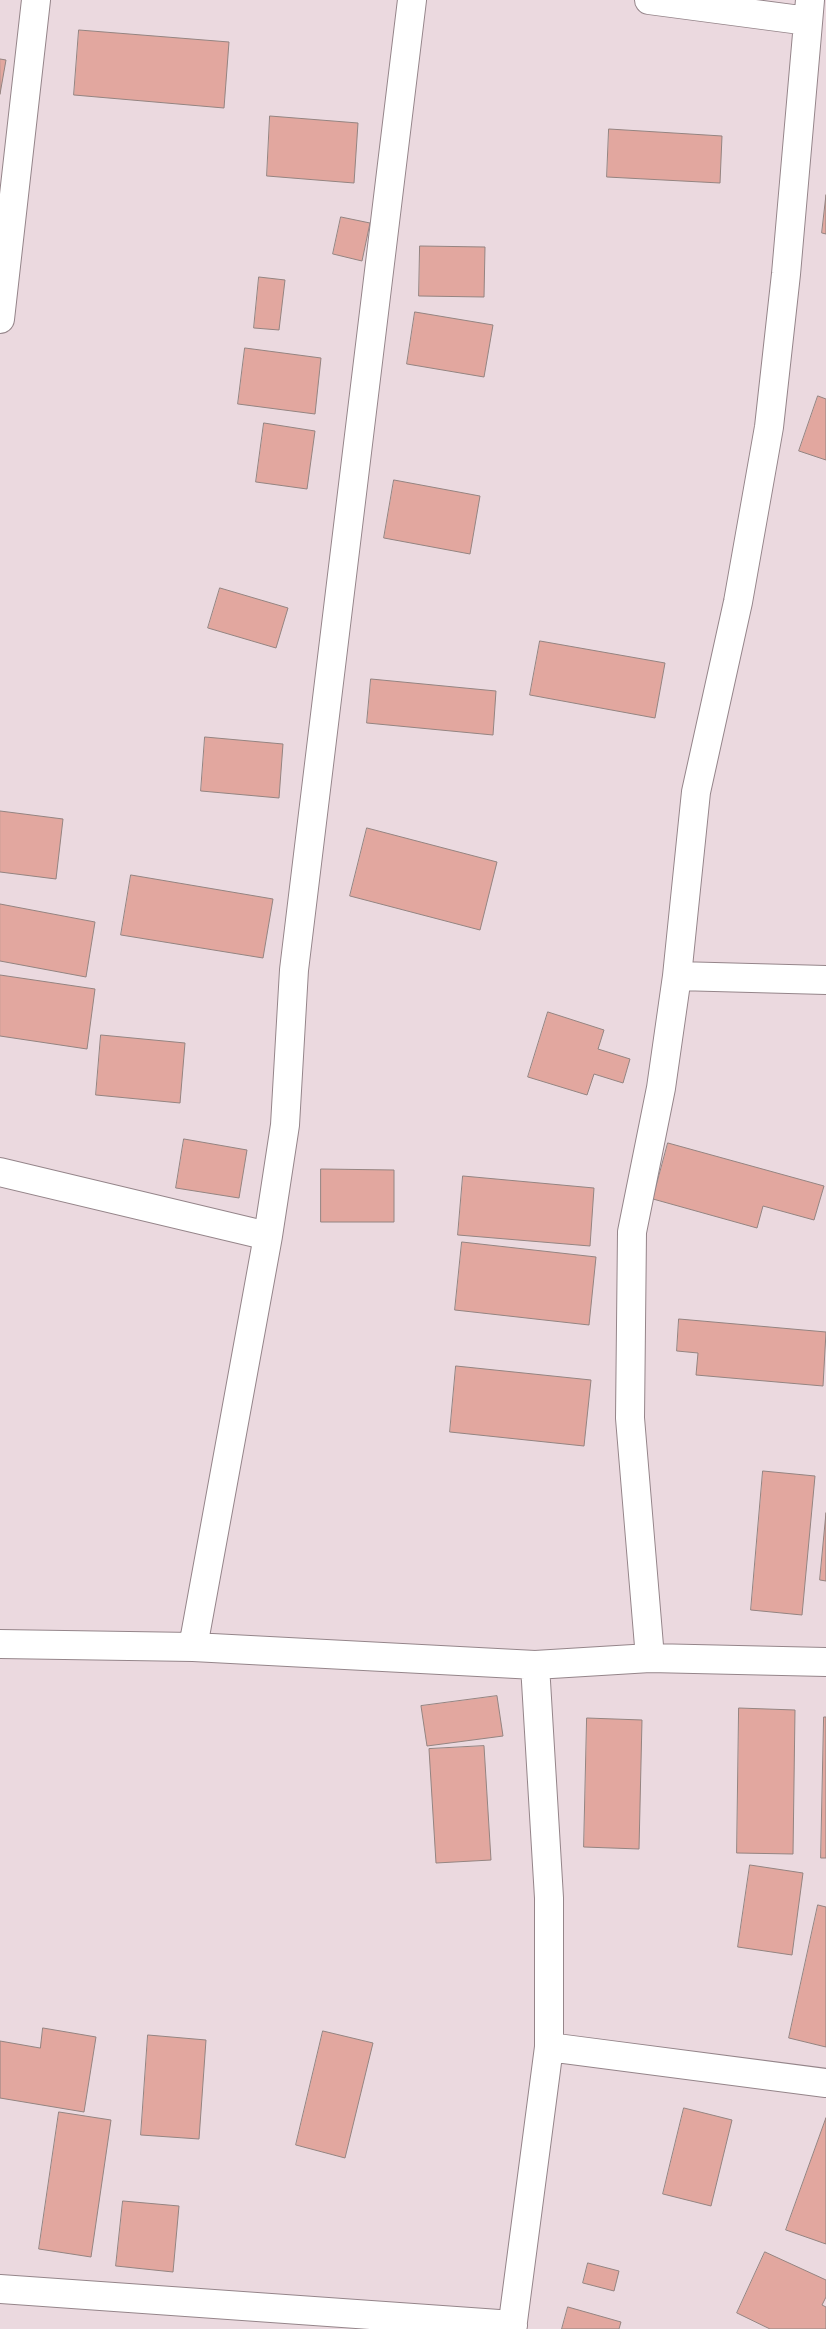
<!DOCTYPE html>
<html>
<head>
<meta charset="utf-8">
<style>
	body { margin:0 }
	canvas { display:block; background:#ebd9df }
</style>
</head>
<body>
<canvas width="826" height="2329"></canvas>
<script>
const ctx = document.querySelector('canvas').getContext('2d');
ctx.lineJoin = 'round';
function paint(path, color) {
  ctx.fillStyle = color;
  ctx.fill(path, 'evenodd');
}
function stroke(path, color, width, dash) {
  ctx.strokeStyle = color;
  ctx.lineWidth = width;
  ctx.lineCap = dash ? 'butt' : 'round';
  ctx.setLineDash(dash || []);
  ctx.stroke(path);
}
const building = new Path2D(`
	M 79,30 L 229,42 L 224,108 L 74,95 Z
	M 0,59 L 6,60 L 0,94 Z
	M 270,116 L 358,123 L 354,183 L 267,176 Z
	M 609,129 L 722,136 L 720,183 L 607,177 Z
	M 826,195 L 826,234 L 822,233 Z
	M 341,217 L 370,223 L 362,261 L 333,254 Z
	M 420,246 L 485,247 L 484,297 L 419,296 Z
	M 259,277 L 285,280 L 279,330 L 254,328 Z
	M 415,312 L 493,325 L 484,377 L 407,364 Z
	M 245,348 L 321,358 L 315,414 L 238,404 Z
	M 818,396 L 826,399 L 826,460 L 799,451 Z
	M 264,423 L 315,431 L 307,489 L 256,482 Z
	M 394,480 L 480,496 L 470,554 L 384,538 Z
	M 220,588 L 288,608 L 276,648 L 208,628 Z
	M 540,641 L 665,663 L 655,718 L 530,695 Z
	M 371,679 L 496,691 L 493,735 L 367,723 Z
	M 205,737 L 283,744 L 279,798 L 201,791 Z
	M 0,811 L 63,819 L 56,879 L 0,872 Z
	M 367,828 L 497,862 L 480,930 L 350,896 Z
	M 131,875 L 273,899 L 263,958 L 121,935 Z
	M 0,904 L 95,922 L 86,977 L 0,961 Z
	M 0,975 L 95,989 L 87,1049 L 0,1036 Z
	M 548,1012 L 604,1030 L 598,1049 L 630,1059 L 623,1083 L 594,1074 L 587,1095 L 528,1077 Z
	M 101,1035 L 185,1043 L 180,1103 L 96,1095 Z
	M 184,1139 L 247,1150 L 239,1198 L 176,1188 Z
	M 668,1143 L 824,1186 L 814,1220 L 763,1206 L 757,1228 L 653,1199 Z
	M 321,1169 L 394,1170 L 394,1222 L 321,1222 Z
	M 463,1176 L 594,1188 L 590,1246 L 458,1235 Z
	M 462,1242 L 596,1257 L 589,1325 L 455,1310 Z
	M 679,1319 L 826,1332 L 823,1386 L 696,1375 L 698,1353 L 677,1351 Z
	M 456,1366 L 591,1380 L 584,1446 L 450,1432 Z
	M 763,1471 L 815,1476 L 802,1615 L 751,1610 Z
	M 826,1513 L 826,1581 L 820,1580 Z
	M 497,1696 L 503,1736 L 427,1746 L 421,1706 Z
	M 739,1708 L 795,1710 L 793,1854 L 737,1853 Z
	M 824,1717 L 826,1717 L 826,1858 L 821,1858 Z
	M 587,1718 L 642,1720 L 639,1849 L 584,1847 Z
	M 484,1746 L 491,1860 L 436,1863 L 429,1749 Z
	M 750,1865 L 803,1873 L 792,1955 L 738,1947 Z
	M 818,1905 L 826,1907 L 826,2047 L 789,2038 Z
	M 43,2028 L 96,2037 L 84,2112 L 0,2098 L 0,2041 L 40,2048 Z
	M 323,2031 L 373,2043 L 345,2158 L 296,2145 Z
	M 148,2035 L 206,2040 L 199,2139 L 141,2135 Z
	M 684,2108 L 732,2120 L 711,2206 L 663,2194 Z
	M 59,2112 L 111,2120 L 91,2257 L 39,2249 Z
	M 826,2118 L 826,2244 L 786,2230 Z
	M 123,2201 L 179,2206 L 173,2272 L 116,2266 Z
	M 765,2252 L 826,2280 L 826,2297 L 822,2305 L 826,2307 L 826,2329 L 770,2329 L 737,2313 Z
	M 588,2263 L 619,2271 L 614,2291 L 583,2283 Z
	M 568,2307 L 621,2322 L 619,2329 L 562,2329 Z`);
const minor = new Path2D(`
	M 649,0 L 808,21
	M 0,319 L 36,0
	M 677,976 L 826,980
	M 0,1172 L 268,1236
	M 0,1644 L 193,1647 L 535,1665 L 650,1658 L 826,1662
	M 193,1647 L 268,1236 L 285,1125 L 294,970 L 412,0
	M 650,1658 L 630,1418 L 632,1232 L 661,1088 L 677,976 L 696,792 L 738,602 L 769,427 L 786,274 L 810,0
	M 549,2047 L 826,2083
	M 0,2289 L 513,2325
	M 512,2329 L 549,2047 L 549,1898 L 535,1665`);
paint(building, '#e2a79f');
stroke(building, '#948481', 1);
stroke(minor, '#95858a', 30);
stroke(minor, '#fff', 28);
</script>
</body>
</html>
